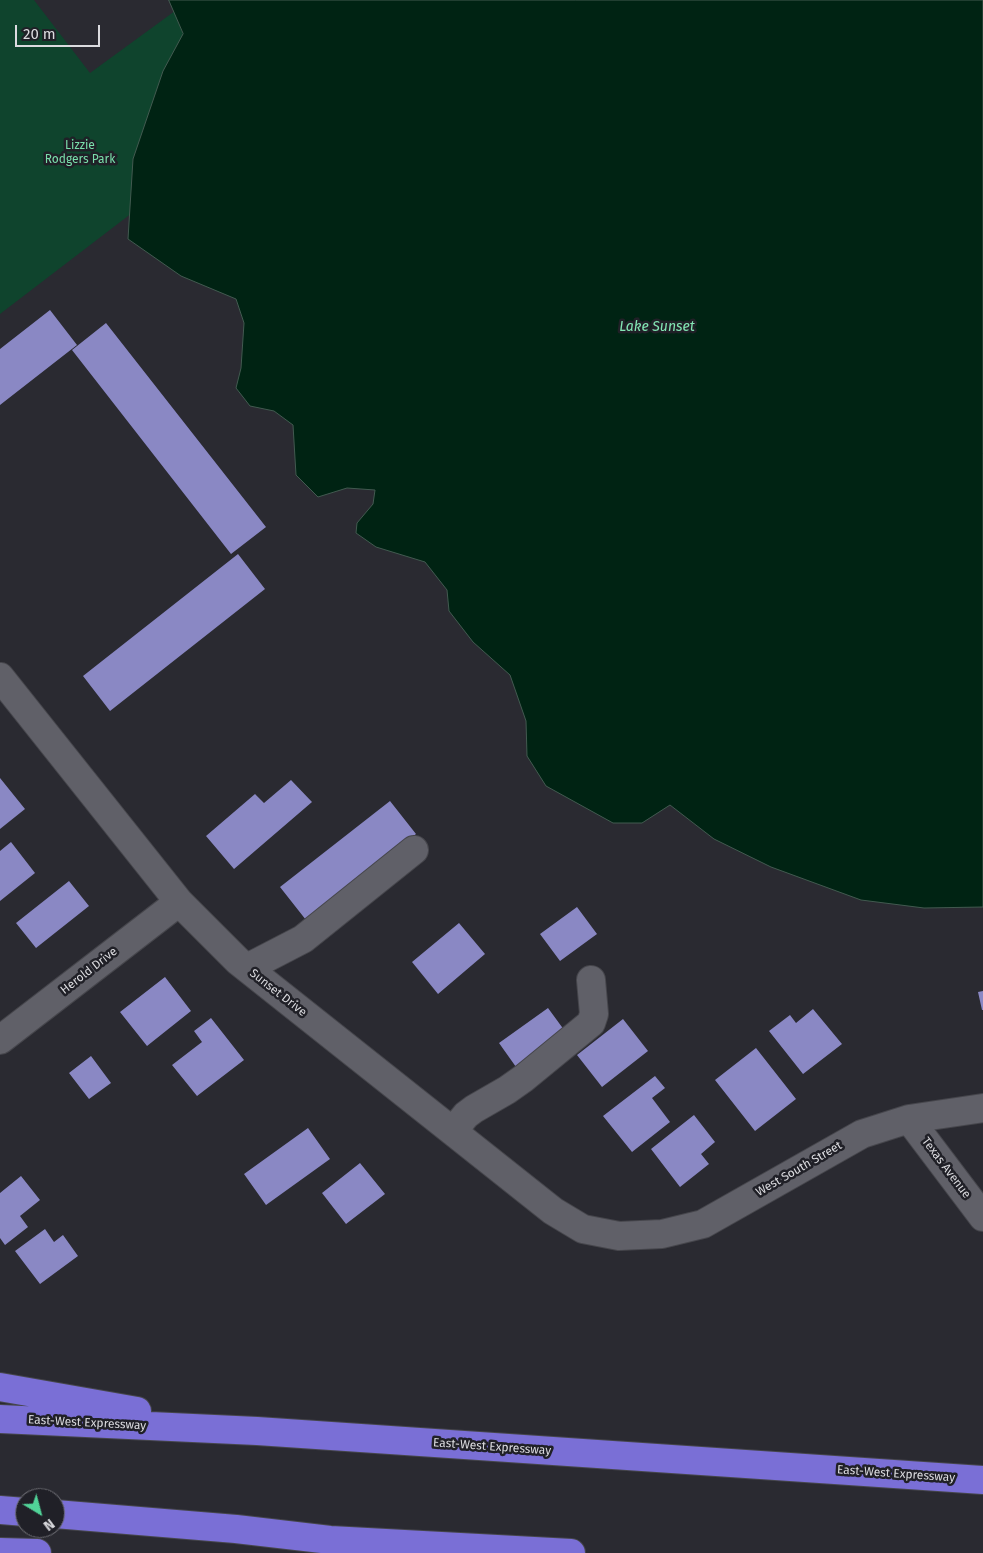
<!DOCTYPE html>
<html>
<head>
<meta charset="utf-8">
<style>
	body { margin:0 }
	#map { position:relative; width:983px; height:1553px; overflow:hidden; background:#2a2a31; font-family:"Fira Sans",sans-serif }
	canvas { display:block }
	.north { position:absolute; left:15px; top:1488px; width:50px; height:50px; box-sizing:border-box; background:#202027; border:1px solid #6b6b71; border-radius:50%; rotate:143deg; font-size:14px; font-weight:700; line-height:20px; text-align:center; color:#dbdbdf }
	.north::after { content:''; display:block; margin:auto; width:18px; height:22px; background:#51d398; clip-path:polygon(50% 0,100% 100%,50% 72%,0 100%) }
	.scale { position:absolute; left:15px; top:25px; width:85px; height:22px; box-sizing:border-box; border:2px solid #dbdbdf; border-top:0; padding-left:6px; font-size:15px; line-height:18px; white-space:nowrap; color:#dbdbdf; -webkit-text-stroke:4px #202027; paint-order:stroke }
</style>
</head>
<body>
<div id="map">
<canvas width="983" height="1553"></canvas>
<div class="north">N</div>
<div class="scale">20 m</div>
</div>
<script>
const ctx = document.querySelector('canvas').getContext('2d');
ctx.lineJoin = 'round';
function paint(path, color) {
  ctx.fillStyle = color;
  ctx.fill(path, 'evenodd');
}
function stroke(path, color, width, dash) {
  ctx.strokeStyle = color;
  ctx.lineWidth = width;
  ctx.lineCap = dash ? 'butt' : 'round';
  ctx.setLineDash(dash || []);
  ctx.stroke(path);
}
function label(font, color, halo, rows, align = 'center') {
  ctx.font = font + ' "Fira Sans",sans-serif';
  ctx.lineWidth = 5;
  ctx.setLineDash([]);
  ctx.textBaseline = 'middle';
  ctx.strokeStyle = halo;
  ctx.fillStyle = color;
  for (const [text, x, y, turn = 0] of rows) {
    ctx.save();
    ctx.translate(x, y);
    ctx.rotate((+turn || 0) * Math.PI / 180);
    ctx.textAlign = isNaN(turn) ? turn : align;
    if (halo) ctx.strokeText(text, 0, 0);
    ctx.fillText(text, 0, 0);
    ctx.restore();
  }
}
const green = new Path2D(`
	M 0,0 L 34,0 L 90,73 L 190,0 L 243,128 L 0,314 Z`);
const water = new Path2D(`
	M 169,0 L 983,0 L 983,907 L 924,908 L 861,900 L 771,867 L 714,839 L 670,805 L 642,823 L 613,823 L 546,786 L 527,756 L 526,721 L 510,675 L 473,642 L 449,611 L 447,590 L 425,562 L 376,547 L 356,533 L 357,523 L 373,504 L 375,490 L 347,488 L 318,497 L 296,475 L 293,425 L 274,411 L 250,406 L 236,388 L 241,368 L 244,323 L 236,299 L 181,276 L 128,239 L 133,159 L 163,71 L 183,34 Z`);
const building = new Path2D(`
	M 50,310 L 77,345 L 0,405 L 0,349 Z
	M 106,323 L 266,527 L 231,554 L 72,350 Z
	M 238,554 L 265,589 L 110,711 L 83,676 Z
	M 0,778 L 25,809 L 0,829 Z
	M 291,780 L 312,802 L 234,869 L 206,836 L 255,794 L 264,803 Z
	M 390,801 L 416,834 L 306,920 L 280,887 Z
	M 11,842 L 35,873 L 0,901 L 0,851 Z
	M 69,881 L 89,906 L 36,948 L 16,923 Z
	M 577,907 L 597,934 L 560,961 L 540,934 Z
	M 459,923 L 485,954 L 438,994 L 412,962 Z
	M 165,977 L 191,1011 L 147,1046 L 120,1012 Z
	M 983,991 L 983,1010 L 982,1010 L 978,992 Z
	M 548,1008 L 570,1038 L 521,1074 L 499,1043 Z
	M 813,1009 L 842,1044 L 803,1074 L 769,1031 L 790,1015 L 796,1023 Z
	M 211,1018 L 244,1060 L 197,1096 L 172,1065 L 202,1042 L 194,1031 Z
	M 623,1019 L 648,1051 L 602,1087 L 577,1055 Z
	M 756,1048 L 796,1099 L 755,1131 L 715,1080 Z
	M 91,1056 L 111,1083 L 89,1099 L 69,1073 Z
	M 655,1076 L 665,1088 L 652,1098 L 670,1122 L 632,1152 L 603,1116 Z
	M 694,1115 L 715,1142 L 701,1154 L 709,1164 L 680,1187 L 651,1149 Z
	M 308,1128 L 330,1159 L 266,1205 L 244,1174 Z
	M 360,1163 L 385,1194 L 346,1224 L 322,1193 Z
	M 21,1176 L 40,1200 L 20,1216 L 28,1227 L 5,1245 L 0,1238 L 0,1193 Z
	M 45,1229 L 54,1242 L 63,1235 L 78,1256 L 40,1284 L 15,1251 Z`);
const minor = new Path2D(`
	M 0,677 L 179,902 L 238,961 L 553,1211 L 583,1229 L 619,1236 L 662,1234 L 703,1224 L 862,1134 L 909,1119 L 983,1108
	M 247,968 L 303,939 L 414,850
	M 0,1040 L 179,902
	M 909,1119 L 983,1217
	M 453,1131 L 466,1115 L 474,1109 L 507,1090 L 524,1078 L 591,1023 L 594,1014 L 591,980`);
const highway = new Path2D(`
	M 0,1387 L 137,1411
	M 0,1419 L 257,1431 L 983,1480
	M 0,1510 L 25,1512
	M 55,1514 L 236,1529 L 330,1540 L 571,1553
	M 0,1552 L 37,1553`);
const parkNames = [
	["Lizzie",80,146],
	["Rodgers Park",80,160]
];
const streetNames = [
	["Herold Drive",89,971,-38],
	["Sunset Drive",278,993,38],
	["Texas Avenue",946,1168,53],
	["West South Street",799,1169,-30],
	["East-West Expressway",87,1423,3],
	["East-West Expressway",492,1447,4],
	["East-West Expressway",896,1474,4]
];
const waterNames = [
	["Lake Sunset",657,327]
];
paint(green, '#0f442d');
paint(water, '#002313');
stroke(water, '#425a50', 1);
paint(building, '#8a88c4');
stroke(minor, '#46464c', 30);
stroke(highway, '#46464c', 30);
stroke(minor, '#606068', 28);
stroke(highway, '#7a6fd6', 28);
label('12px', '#7adeab', '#202027', parkNames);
label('12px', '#dbdbdf', '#202027', streetNames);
label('italic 14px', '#83e6b4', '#202027', waterNames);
</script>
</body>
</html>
